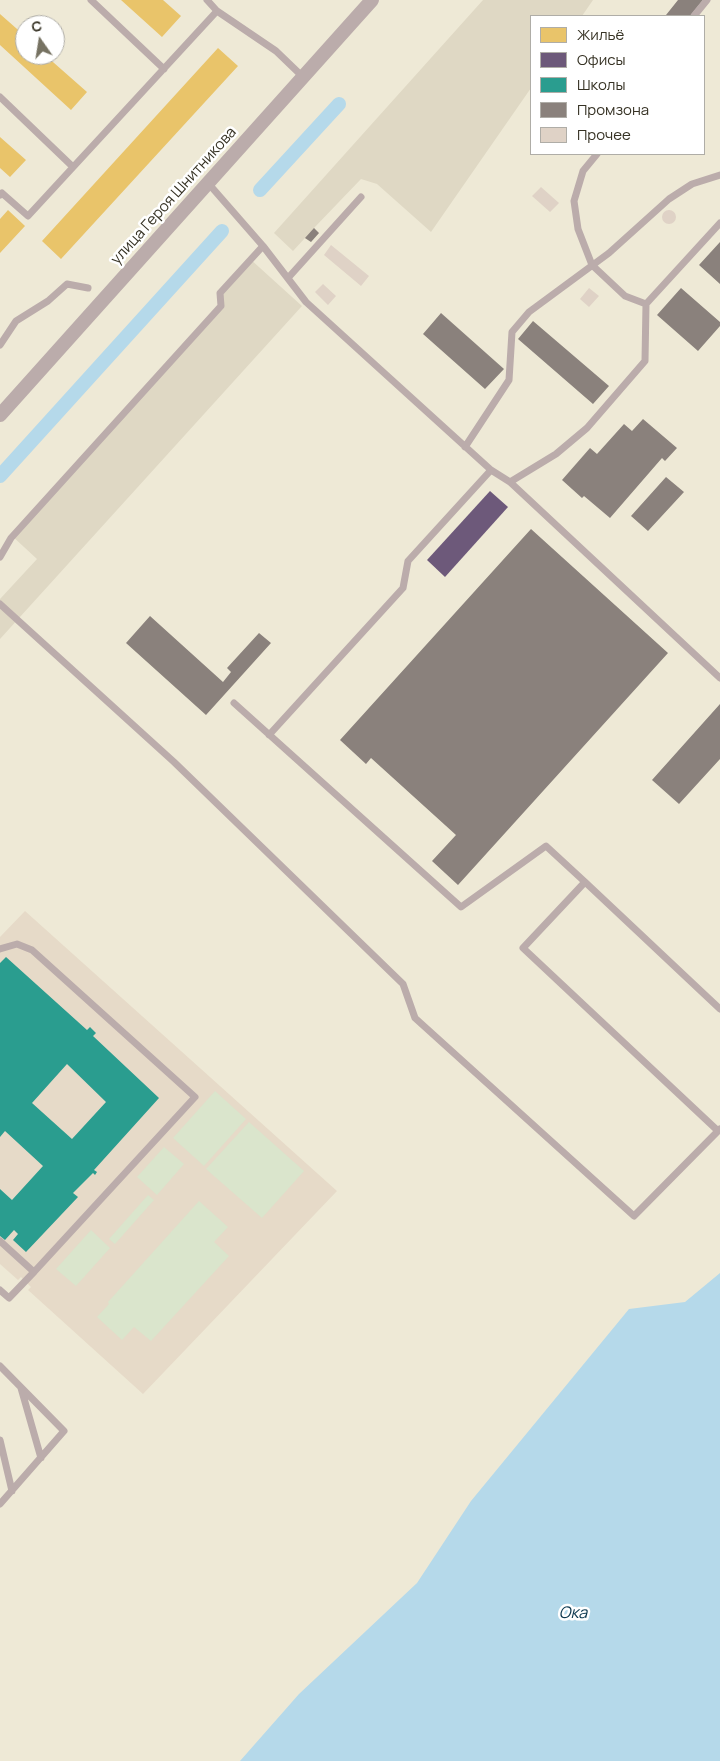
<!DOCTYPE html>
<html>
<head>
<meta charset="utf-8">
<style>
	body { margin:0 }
	#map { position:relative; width:720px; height:1761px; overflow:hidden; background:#eee9d6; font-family:Manrope,sans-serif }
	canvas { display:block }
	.legend { position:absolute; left:530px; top:15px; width:175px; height:140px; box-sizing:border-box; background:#fff; border:1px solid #afada7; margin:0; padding:6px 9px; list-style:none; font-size:15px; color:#363224 }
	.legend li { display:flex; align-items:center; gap:10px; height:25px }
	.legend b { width:25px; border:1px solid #afada7 }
	.north { position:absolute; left:15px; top:15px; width:50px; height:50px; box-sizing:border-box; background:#fff; border:1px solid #afada7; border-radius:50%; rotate:347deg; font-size:14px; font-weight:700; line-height:20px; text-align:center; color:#363224 }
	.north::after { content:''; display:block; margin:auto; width:18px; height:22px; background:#767262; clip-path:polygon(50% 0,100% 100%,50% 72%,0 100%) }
</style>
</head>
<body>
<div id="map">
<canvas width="720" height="1761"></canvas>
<ul class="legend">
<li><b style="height:14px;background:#e9c46a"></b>Жильё</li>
<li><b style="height:14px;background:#6d597a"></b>Офисы</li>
<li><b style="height:14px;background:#2a9d8f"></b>Школы</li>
<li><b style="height:14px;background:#8a817c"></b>Промзона</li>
<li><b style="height:14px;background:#dfd2c6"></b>Прочее</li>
</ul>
<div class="north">С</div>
</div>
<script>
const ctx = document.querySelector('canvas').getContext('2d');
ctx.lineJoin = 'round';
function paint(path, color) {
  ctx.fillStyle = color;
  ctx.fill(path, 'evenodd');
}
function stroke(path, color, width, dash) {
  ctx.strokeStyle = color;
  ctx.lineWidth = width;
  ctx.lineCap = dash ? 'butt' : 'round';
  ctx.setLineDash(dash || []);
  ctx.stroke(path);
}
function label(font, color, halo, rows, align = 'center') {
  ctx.font = font + ' Manrope,sans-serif';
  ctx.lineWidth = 5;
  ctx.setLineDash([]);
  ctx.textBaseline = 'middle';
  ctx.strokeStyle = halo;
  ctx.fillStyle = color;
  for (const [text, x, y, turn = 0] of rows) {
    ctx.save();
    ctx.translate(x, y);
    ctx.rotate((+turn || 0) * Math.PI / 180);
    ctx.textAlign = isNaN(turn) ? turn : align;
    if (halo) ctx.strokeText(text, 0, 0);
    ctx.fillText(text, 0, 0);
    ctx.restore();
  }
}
const industrial = new Path2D(`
	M 483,0 L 593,0 L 582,16 L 531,16 L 531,88 L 431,232 L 377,184 L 361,179 L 314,228 L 319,233 L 311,242 L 305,238 L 293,251 L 274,233 Z
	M 249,258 L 302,306 L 0,639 L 0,599 L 37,559 L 11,535 L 224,300 L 217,293 Z`);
const education = new Path2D(`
	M 25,911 L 337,1191 L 143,1394 L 28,1290 L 31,1287 L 21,1277 L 18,1280 L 0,1264 L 0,937 Z`);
const green = new Path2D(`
	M 215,1091 L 246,1119 L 204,1166 L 173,1138 Z
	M 249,1122 L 304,1171 L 262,1218 L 206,1169 Z
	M 164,1147 L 184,1164 L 157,1195 L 137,1177 Z
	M 148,1195 L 154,1200 L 115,1244 L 109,1239 Z
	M 199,1201 L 228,1227 L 214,1242 L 229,1256 L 151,1341 L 134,1327 L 122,1340 L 97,1317 L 109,1304 L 108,1302 Z
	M 91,1230 L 110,1248 L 76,1286 L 56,1269 Z`);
const water = new Path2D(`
	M 720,1273 L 720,1761 L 240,1761 L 299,1694 L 417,1583 L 471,1501 L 629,1309 L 685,1302 Z`);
const homes = new Path2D(`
	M 121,0 L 163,0 L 181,16 L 162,37 Z
	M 0,14 L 25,36 L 25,55 L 45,55 L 87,92 L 71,110 L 0,45 Z
	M 218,48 L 238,66 L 61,259 L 42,241 Z
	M 0,137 L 26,160 L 10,177 L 0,168 Z
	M 8,210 L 25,226 L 0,253 L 0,219 Z`);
const offices = new Path2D(`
	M 490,491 L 508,507 L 445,577 L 427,560 Z`);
const schools = new Path2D(`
	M 6,957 L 87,1030 L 90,1027 L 96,1033 L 93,1036 L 159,1098 L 94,1170 L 97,1172 L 95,1175 L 93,1173 L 73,1193 L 78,1197 L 26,1252 L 13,1240 L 18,1234 L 14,1230 L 5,1240 L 0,1236 L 0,1189 L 12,1200 L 43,1166 L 5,1131 L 0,1137 L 0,963 ZM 67,1064 L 106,1102 L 72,1139 L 32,1103 Z`);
const industry = new Path2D(`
	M 678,0 L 703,0 L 690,16 L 667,16 L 666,15 Z
	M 314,228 L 319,233 L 311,242 L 305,238 Z
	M 720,242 L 720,284 L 699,265 Z
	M 681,288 L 720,322 L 720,326 L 698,351 L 657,315 Z
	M 441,313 L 504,369 L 485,389 L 423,334 Z
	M 533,321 L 609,386 L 593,404 L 518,339 Z
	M 643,419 L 677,448 L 665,461 L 662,458 L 610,518 L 584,496 L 582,498 L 562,480 L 590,448 L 597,454 L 624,424 L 632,431 Z
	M 666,477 L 684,492 L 648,531 L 631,516 Z
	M 531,529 L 668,653 L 458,885 L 432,861 L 456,835 L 371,758 L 366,764 L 340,740 Z
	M 150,616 L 223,682 L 231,672 L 227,668 L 259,633 L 271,643 L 206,715 L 126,643 Z
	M 720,704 L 720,759 L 679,804 L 652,780 Z`);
const canal = new Path2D(`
	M 260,190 L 339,104
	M 0,476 L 222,231`);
const building = new Path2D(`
	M 541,187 L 559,203 L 550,212 L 532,196 Z
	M662 217a7 7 0 1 1 14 0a7 7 0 1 1-14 0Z
	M 331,245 L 369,276 L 361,286 L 324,255 Z
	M 323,284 L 336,296 L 328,305 L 315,292 Z
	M 589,288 L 599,296 L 589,307 L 580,299 Z`);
const lane = new Path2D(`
	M 91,0 L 164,69
	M 207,0 L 217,11
	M 694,16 L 707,0
	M 0,97 L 73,167
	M 597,154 L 583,171 L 574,201 L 578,229 L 592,265 L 625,296 L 646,304
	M 208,183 L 263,246 L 306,302 L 491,470 L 510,482 L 720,678
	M 0,195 L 2,193 L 28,216 L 217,11 L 276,51 L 303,77
	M 288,278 L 361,197
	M 0,345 L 16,321 L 48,301 L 67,284 L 88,288
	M 465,447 L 509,380 L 512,332 L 529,312 L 609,253 L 669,199 L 692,184 L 720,175
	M 510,482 L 556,454 L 587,428 L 645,361 L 646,304 L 720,223
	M 0,557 L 11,538 L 221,306 L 220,293 L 263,246
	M 0,604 L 174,762 L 403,984 L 415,1018 L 634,1216 L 720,1129
	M 234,703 L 461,907 L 546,846 L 585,882
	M 269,735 L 403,588 L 408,561 L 491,470
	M 0,949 L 17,944 L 32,950 L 195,1097 L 34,1272 L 0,1241
	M 718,1131 L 523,948 L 585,882 L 720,1009
	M 0,1290 L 9,1298 L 34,1272
	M 0,1366 L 64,1431 L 0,1504
	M 21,1388 L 41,1458
	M 0,1440 L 12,1491`);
const street = new Path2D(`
	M 0,415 L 372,0`);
const streetNames = [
	["улица Героя Шнитникова",174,196,-48]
];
const waterNames = [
	["Ока",573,1614]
];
paint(industrial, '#dfd8c4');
paint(education, '#e6dac8');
paint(green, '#dae5cc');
paint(water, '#b5d9ea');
paint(homes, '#e9c46a');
paint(offices, '#6d597a');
paint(schools, '#2a9d8f');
paint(industry, '#8a817c');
stroke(canal, '#b5d9ea', 14);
paint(building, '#dfd2c6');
stroke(lane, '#bbacab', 7);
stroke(street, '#bbacab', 14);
label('15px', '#363224', '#fff', streetNames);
label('italic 16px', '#0c384f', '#fff', waterNames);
</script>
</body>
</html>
